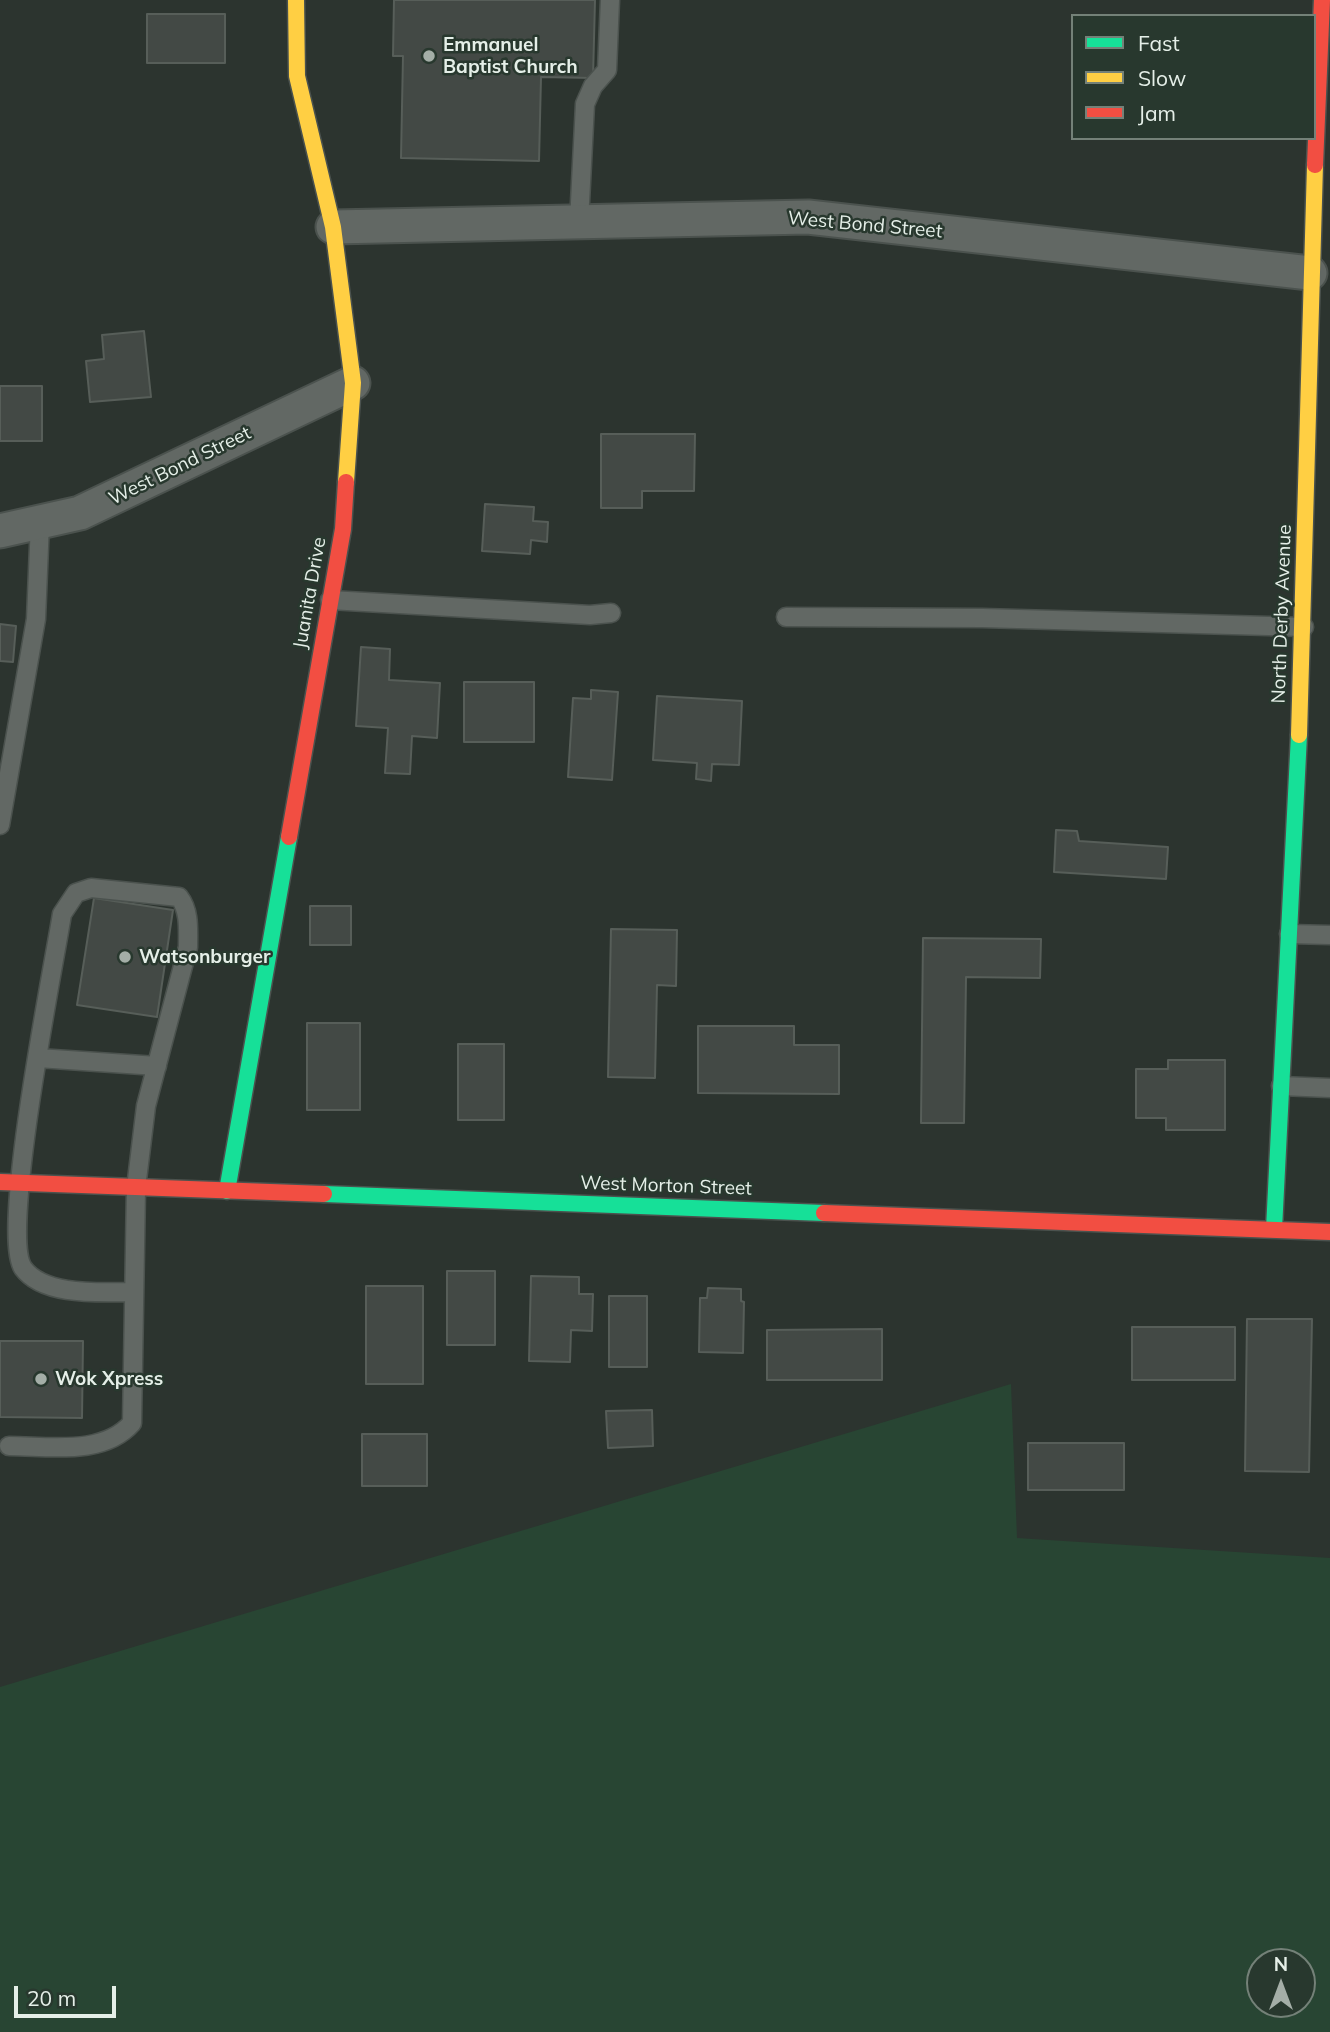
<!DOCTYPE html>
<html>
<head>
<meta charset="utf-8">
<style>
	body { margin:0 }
	#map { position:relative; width:1330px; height:2032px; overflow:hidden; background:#2c342f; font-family:Mulish,sans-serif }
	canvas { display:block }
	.legend { position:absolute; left:1071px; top:14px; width:245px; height:126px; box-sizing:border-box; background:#28382e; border:2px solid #748178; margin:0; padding:9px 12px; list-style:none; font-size:21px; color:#e5efe8 }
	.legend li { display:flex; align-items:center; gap:14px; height:35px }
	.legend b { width:35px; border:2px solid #748178 }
	.north { position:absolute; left:1246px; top:1948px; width:70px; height:70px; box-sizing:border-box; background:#28382e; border:2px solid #748178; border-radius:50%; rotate:0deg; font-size:19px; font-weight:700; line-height:28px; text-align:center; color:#e5efe8 }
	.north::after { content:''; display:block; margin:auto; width:24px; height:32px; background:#a4aea7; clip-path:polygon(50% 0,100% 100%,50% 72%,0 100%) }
	.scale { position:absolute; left:14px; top:1986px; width:102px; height:32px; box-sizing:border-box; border:4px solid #e5efe8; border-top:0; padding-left:9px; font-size:21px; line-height:24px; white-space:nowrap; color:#e5efe8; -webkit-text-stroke:5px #28382e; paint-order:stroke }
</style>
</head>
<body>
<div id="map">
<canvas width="1330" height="2032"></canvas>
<ul class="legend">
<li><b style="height:9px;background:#16e098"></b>Fast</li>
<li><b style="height:9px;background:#ffcf43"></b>Slow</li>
<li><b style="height:9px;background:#f24e42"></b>Jam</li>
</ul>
<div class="north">N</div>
<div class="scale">20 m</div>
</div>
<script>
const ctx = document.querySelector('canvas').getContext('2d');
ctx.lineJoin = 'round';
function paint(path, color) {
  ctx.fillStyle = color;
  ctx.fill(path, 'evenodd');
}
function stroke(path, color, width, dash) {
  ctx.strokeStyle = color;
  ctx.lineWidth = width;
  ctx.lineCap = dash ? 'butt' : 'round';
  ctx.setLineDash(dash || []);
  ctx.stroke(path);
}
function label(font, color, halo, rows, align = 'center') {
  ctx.font = font + ' Mulish,sans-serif';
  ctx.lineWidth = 5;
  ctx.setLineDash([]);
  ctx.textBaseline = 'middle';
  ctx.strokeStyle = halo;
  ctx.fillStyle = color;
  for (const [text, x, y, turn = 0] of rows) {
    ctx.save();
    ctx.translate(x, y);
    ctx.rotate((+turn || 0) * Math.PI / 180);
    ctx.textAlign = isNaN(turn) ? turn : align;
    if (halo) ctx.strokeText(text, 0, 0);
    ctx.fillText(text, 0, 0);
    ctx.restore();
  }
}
const green = new Path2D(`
	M 1011,1384 L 1017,1538 L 1330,1558 L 1330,2032 L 0,2032 L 0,1687 ZM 1260,1962 L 1302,1962 L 1302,2004 L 1260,2004 Z`);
const building = new Path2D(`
	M 394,0 L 595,0 L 593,78 L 541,77 L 539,161 L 401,158 L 403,56 L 393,56 Z
	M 147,14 L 225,14 L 225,63 L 147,63 Z
	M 144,331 L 151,397 L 90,402 L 86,361 L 104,359 L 102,335 Z
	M 0,386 L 42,386 L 42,441 L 0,441 Z
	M 601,434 L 695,434 L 694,491 L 642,491 L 642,508 L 601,508 Z
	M 485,504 L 534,507 L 533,521 L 548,522 L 547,542 L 531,540 L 530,554 L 482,551 Z
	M 0,624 L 16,626 L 13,662 L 0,661 Z
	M 361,647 L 390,649 L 389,680 L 440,683 L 437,738 L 412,736 L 410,774 L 385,773 L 388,728 L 356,726 Z
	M 464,682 L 534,682 L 534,742 L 464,742 Z
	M 591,690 L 618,692 L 612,780 L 568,777 L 573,698 L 591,699 Z
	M 657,696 L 742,701 L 739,765 L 712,764 L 711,781 L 696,779 L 697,763 L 653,760 Z
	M 1056,830 L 1077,831 L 1079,841 L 1168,847 L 1166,879 L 1054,872 Z
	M 94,898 L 173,910 L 157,1017 L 77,1005 Z
	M 310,906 L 351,906 L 351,945 L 310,945 Z
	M 611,929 L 677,930 L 676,986 L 657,985 L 655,1078 L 608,1077 Z
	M 923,938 L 1041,939 L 1040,978 L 966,977 L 964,1123 L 921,1123 Z
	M 307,1023 L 360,1023 L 360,1110 L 307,1110 Z
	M 698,1026 L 794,1026 L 794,1045 L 839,1045 L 839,1094 L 698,1093 Z
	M 458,1044 L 504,1044 L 504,1120 L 458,1120 Z
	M 1168,1060 L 1225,1060 L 1225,1130 L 1166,1130 L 1166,1118 L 1136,1118 L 1136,1069 L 1168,1069 Z
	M 447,1271 L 495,1271 L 495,1345 L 447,1345 Z
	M 531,1276 L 579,1277 L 579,1294 L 593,1294 L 592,1331 L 571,1330 L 570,1362 L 529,1361 Z
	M 366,1286 L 423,1286 L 423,1384 L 366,1384 Z
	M 708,1288 L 741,1289 L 741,1301 L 744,1302 L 743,1353 L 699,1352 L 700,1298 L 707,1298 Z
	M 609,1296 L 647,1296 L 647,1367 L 609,1367 Z
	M 1247,1319 L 1312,1319 L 1309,1472 L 1245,1471 Z
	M 1132,1327 L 1235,1327 L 1235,1380 L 1132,1380 Z
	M 882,1329 L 882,1380 L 767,1380 L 767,1330 Z
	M 0,1341 L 83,1341 L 82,1418 L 0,1417 Z
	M 652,1410 L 653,1446 L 608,1448 L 606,1411 Z
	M 362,1434 L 427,1434 L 427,1486 L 362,1486 Z
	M 1028,1443 L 1124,1443 L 1124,1490 L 1028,1490 Z`);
const lane = new Path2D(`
	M 579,222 L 585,104 L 593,86 L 607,70 L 610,0
	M 330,600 L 590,615 L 611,613
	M 786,617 L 982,618 L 1304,627
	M 0,825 L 36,619 L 40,522
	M 1289,934 L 1330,935
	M 38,1058 L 157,1066
	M 1281,1086 L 1330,1088
	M 9,1446 C 50,1446 103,1456 132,1423 L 136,1188 L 146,1106 L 188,947 C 188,930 190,911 179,897 L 91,888 L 76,893 L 62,914 C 53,970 0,1233 23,1268 C 44,1297 102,1292 134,1292`);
const street = new Path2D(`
	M 333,227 L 808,217 L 1310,273
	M 0,531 L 80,513 L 353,383`);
const fast = new Path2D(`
	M 227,1191 L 289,837
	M 324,1194 L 824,1213
	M 1274,1229 L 1299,735`);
const slow = new Path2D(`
	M 296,0 L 297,76 L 333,227 L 353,383 L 346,482
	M 1299,735 L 1315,165`);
const jam = new Path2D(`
	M 1315,165 L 1322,0
	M 289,837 L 343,529 L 346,482
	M 0,1182 L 324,1194
	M 824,1213 L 1330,1232`);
const markers = [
	[429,56,7,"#a4aea7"],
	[125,957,7,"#a4aea7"],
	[41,1379,7,"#a4aea7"]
];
const poiNames = [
	["Emmanuel",443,45],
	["Baptist Church",443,67],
	["Watsonburger",139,957],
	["Wok Xpress",55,1379]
];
const streetNames = [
	["West Bond Street",865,225,5],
	["West Bond Street",180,466,-26],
	["Juanita Drive",310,593,-80],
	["North Derby Avenue",1282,614,-88],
	["West Morton Street",666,1186,2]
];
paint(green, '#284533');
paint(building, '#434945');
stroke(building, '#575e59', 2);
stroke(lane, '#4b524e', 21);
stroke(street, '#4b524e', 37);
stroke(fast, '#4b524e', 19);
stroke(slow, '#4b524e', 19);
stroke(jam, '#4b524e', 19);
stroke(lane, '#626864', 18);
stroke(street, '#626864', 33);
stroke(fast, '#16e098', 16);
stroke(slow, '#ffcf43', 16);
stroke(jam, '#f24e42', 16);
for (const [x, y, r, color] of markers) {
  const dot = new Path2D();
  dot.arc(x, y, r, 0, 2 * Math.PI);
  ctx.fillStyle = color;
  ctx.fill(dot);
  stroke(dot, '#28382e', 2.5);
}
label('bold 19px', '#e5efe8', '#28382e', poiNames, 'left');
label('19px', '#e5efe8', '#28382e', streetNames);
</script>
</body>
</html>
